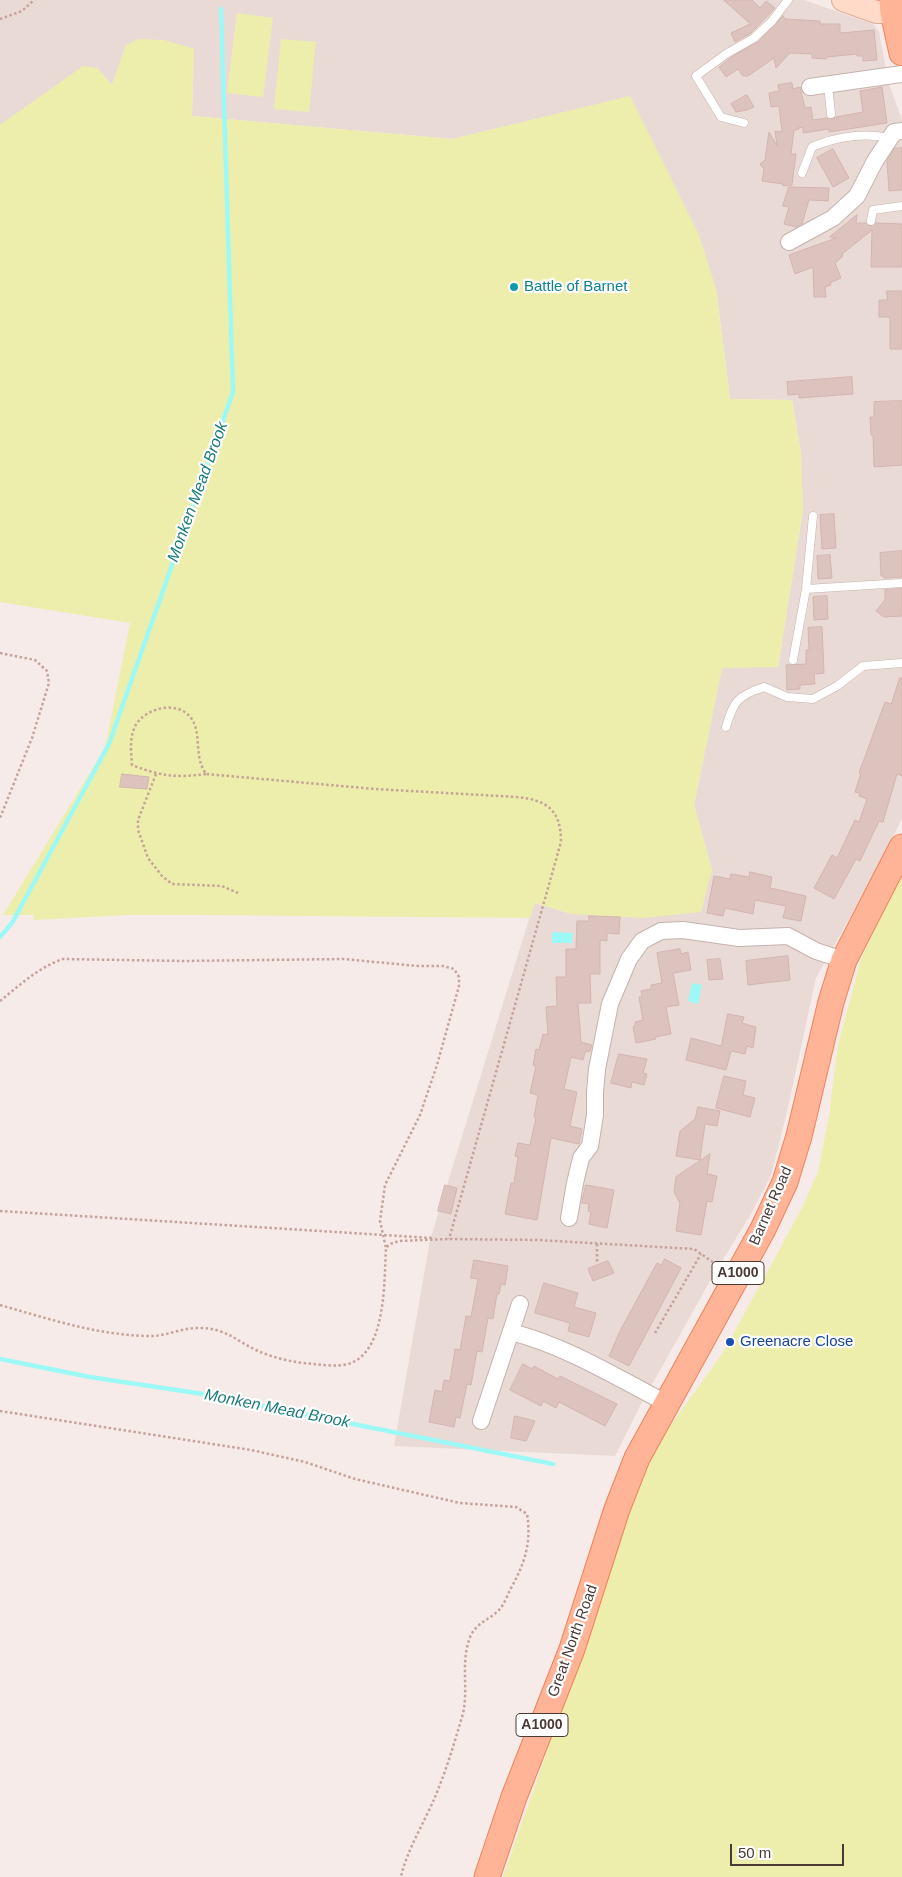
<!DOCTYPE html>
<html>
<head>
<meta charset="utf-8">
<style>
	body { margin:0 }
	#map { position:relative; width:902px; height:1877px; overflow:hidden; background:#f6ebe8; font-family:Helvetica,sans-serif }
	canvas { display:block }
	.scale { position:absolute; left:730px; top:1844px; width:114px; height:22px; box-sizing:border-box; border:2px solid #4a3935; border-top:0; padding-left:6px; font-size:15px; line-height:18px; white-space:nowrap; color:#4a3935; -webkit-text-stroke:4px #fff; paint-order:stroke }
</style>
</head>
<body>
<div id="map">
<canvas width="902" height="1877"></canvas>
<div class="scale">50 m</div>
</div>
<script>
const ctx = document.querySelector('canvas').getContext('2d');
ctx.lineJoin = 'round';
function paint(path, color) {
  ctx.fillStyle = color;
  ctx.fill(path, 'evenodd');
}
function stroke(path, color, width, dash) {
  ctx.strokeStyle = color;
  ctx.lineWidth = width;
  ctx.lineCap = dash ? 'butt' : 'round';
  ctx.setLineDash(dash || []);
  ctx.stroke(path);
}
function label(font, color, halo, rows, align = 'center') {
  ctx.font = font + ' Helvetica,sans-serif';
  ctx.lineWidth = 4.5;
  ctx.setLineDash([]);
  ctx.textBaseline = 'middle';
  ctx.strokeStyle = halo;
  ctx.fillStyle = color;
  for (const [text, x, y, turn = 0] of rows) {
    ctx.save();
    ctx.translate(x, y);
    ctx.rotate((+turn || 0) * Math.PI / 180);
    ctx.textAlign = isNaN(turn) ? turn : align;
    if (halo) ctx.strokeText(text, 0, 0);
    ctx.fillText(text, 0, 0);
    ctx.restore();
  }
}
const residential = new Path2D(`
	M 0,0 L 804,0 L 873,24 L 879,32 L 889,84 L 902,120 L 902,818 L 886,853 L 816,978 L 787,1112 L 771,1175 L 751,1214 L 714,1274 L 640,1406 L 615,1456 L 394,1446 L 430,1240 L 534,903 L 572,914 L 712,870 L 694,805 L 722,667 L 778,667 L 803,510 L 801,453 L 792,400 L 730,399 L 716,289 L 659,157 L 629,97 L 452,139 L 192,116 L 194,49 L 126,45 L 112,85 L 97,68 L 0,125 Z`);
const green = new Path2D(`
	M 237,13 L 273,18 L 263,97 L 227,93 Z
	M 138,39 L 164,40 L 194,49 L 192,116 L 452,139 L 630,96 L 699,235 L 716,289 L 730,399 L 792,400 L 801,453 L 803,510 L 778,667 L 722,668 L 694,805 L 712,870 L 701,912 L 644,918 L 572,914 L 535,903 L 530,918 L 200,915 L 127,915 L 33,920 L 34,915 L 3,915 L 105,748 L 130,623 L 0,602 L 0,125 L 83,66 L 97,68 L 112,85 L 126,45 Z
	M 281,39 L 316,42 L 309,112 L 274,109 Z
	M 902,871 L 902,1877 L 503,1877 L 608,1577 L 645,1461 L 724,1351 L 802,1208 L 818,1172 L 829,1115 L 838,1045 L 861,959 Z`);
const water = new Path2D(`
	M 552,932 L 573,933 L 572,943 L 552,943 Z
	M 692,983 L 702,985 L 698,1004 L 688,1001 Z`);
const stream = new Path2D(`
	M 0,937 L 12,923 L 109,744 L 233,392 L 221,9
	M 0,1359 L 90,1377 L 203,1394 L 553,1464`);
const building = new Path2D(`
	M 724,0 L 752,0 L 760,8 L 766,1 L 775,8 L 751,33 L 735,42 L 731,33 L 750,24 Z
	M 783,16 L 785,19 L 820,21 L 820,24 L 840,24 L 840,33 L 874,30 L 877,60 L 863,61 L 863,56 L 857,56 L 857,54 L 827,57 L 826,59 L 812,58 L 812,54 L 790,53 L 776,68 L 774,58 L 748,76 L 743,76 L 738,69 L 726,77 L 719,67 L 733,56 L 758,42 Z
	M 792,83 L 793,89 L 800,87 L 805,108 L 811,107 L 813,120 L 827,118 L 832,119 L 836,117 L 863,112 L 860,91 L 882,87 L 887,123 L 829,132 L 829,129 L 803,133 L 803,128 L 799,127 L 799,129 L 794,130 L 791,154 L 796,154 L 792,185 L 783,186 L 783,184 L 762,181 L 764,169 L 760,164 L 765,160 L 769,132 L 777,146 L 775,131 L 782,132 L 779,106 L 771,107 L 769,93 L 779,91 L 778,85 Z
	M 747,95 L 754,107 L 747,110 L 736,112 L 731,104 Z
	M 895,148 L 902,148 L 902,190 L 889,191 L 887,161 Z
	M 833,149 L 849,178 L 833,187 L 817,158 Z
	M 789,187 L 829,188 L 828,201 L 809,200 L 802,224 L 796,227 L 784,224 L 789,207 L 783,206 Z
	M 857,215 L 856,223 L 866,223 L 870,226 L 876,223 L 902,224 L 902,267 L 871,267 L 872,230 L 842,254 L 843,256 L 835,263 L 841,278 L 830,283 L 831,285 L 825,287 L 826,297 L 814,297 L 813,267 L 795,274 L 789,255 L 836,238 L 830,237 Z
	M 887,291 L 902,291 L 902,349 L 890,349 L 890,317 L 879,317 L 879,300 L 887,300 Z
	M 852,377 L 853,394 L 799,398 L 799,394 L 788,395 L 787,382 Z
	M 902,401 L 902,465 L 874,467 L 873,435 L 871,435 L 870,417 L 874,417 L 874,402 Z
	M 834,514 L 836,548 L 822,549 L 820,515 Z
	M 902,551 L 902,577 L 884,578 L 884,576 L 881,576 L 880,553 Z
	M 830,555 L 832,578 L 818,579 L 817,556 Z
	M 902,589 L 902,616 L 884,617 L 876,611 L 885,600 L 885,590 Z
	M 827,596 L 828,619 L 814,620 L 813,597 Z
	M 822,627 L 824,673 L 814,674 L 815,684 L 800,685 L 800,689 L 787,690 L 786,665 L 806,664 L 806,650 L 809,650 L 808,628 Z
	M 900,678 L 902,678 L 902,776 L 897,774 L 883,822 L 879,821 L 860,861 L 856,859 L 834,899 L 814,888 L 832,855 L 837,858 L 855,820 L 859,822 L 867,799 L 859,796 L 860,793 L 855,792 L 861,773 L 859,773 L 885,702 L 891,704 Z
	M 122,774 L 149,777 L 147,789 L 120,787 Z
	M 750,872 L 772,877 L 770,888 L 806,896 L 801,921 L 783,918 L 786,906 L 755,900 L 753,914 L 725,908 L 723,916 L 707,913 L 714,876 L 730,879 L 731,874 L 749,877 Z
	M 589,916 L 620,917 L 619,934 L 607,933 L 607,941 L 600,940 L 600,974 L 590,974 L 591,1003 L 578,1003 L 581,1042 L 592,1045 L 590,1051 L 585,1052 L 583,1060 L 571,1057 L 564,1089 L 577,1092 L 570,1126 L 582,1129 L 579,1144 L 551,1138 L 537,1220 L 505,1214 L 511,1183 L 514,1183 L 518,1157 L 515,1156 L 518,1143 L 530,1145 L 536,1118 L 534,1117 L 538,1095 L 530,1093 L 536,1066 L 533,1065 L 536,1049 L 539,1050 L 543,1034 L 548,1035 L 546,1007 L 557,1006 L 556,977 L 566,977 L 566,949 L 576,949 L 577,921 L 589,921 Z
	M 680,949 L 681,954 L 688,952 L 691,970 L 673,973 L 679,1005 L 666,1007 L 671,1034 L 655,1037 L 656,1039 L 636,1043 L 633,1027 L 635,1026 L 635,1022 L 643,1020 L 639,997 L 642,997 L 641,991 L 651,989 L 651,985 L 662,983 L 657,953 Z
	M 788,956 L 790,980 L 748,985 L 746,961 Z
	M 720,959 L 723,979 L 709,980 L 707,960 Z
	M 728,1014 L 744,1017 L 742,1023 L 756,1027 L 753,1048 L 747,1046 L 745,1054 L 731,1051 L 726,1070 L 686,1060 L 691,1038 L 721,1046 Z
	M 619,1054 L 647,1059 L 643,1073 L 647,1074 L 644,1085 L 632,1082 L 631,1088 L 611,1083 Z
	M 724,1076 L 746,1081 L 743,1095 L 755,1098 L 750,1117 L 716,1108 Z
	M 698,1107 L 720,1111 L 717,1126 L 705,1124 L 700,1160 L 676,1156 L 680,1131 L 695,1119 Z
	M 710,1154 L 707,1174 L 717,1176 L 712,1202 L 707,1201 L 701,1235 L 676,1231 L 680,1203 L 674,1192 L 676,1177 Z
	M 445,1185 L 457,1188 L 451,1214 L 438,1211 Z
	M 586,1185 L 614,1190 L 607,1228 L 589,1224 L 591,1212 L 588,1211 L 589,1204 L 582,1203 Z
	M 665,1259 L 681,1268 L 629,1366 L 609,1356 L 620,1331 L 657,1263 L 661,1265 Z
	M 474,1260 L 508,1266 L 505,1285 L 501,1284 L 499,1294 L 497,1294 L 493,1319 L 488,1318 L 482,1352 L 477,1351 L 471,1385 L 467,1384 L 460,1418 L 456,1417 L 454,1427 L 429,1422 L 435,1390 L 442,1392 L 444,1380 L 450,1381 L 455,1349 L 460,1350 L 466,1316 L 471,1317 L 478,1279 L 471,1278 Z
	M 608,1261 L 614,1273 L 593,1281 L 588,1269 Z
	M 544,1283 L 578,1293 L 574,1307 L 596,1313 L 589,1337 L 568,1331 L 570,1323 L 535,1313 Z
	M 523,1364 L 532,1369 L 534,1366 L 558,1379 L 560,1376 L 617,1404 L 605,1426 L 559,1402 L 556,1408 L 543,1401 L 541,1406 L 510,1390 Z
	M 515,1416 L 535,1421 L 526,1441 L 511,1438 Z`);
const path = new Path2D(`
	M 0,19 L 22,11 L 34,0
	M 0,653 L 35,660 L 47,671 L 49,683 L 32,738 L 0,818
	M 156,774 L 138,820 L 138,830 L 148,858 L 162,876 L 172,884 L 222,886 L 238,893
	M 206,774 C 175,778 160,776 132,765 C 131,751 129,735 137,723 C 147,709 172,702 186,713 C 202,725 195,747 201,764 C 202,767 204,771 206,774 L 375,789 L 517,797 C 547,800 561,810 561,842 L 449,1239
	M 0,1001 C 20,985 39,967 63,959 L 182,961 L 343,959 L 418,966 L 443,966 L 454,969 L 459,977 L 459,986 L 437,1065 L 420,1115 L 385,1185 L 380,1221 L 386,1248
	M 0,1211 L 432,1238
	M 597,1244 L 597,1263
	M 0,1305 C 49,1319 97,1335 148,1336 C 165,1337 183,1327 200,1328 C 225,1328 235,1340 256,1350 C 273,1358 295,1363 314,1364 C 325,1365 337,1367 348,1364 C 387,1353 384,1279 386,1248 L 390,1244 L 399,1241 L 449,1239 L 538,1240 L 694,1249 L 720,1267
	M 655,1333 L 701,1254
	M 0,1411 L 251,1450 L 305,1462 L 355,1479 L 460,1503 L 516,1507 L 527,1514 C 532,1543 524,1565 510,1590 C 507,1596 504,1605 499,1610 C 490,1619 477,1623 471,1635 C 459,1662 470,1690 462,1717 C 454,1744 446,1771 435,1797 C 425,1821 406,1852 401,1877`);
const lane = new Path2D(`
	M 828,85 L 831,114
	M 744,123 L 721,117 L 696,76 L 726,54 L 754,38 L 772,21 L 788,0
	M 802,173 L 812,147 C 835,137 865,132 890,138
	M 871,221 L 873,210 L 902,206
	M 806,589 L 902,583
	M 793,660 L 806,589 L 813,516
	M 726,727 C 734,701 737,696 764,687 L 787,697 L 813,699 L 837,686 L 863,666 L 902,663`);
const street = new Path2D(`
	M 810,87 L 902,74
	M 789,242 L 833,218 L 857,196 L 875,161 L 894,132 L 902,131
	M 569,1218 L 575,1183 L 581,1158 L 590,1146 L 595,1115 L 595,1093 L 597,1069 L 610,1004 L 629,959 L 642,941 L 661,931 L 683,930 L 739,938 L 788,936 L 816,951 L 844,960
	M 511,1332 C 566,1346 616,1377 666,1403
	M 481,1421 L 520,1304`);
const secondary = new Path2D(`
	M 843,0 L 876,12 L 893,12`);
const primary = new Path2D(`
	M 892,0 L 893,12 L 902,53
	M 487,1877 L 514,1797 L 572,1649 L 617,1509 L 637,1458 L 763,1229 L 785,1182 L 799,1136 L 831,1002 L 844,960 L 902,847`);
const markers = [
	[514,287,5,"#0f9aa8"],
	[730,1342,5,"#1a4fb4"]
];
const shields = [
	[738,1273,52],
	[542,1725,52]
];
const shieldNames = [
	["A1000",738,1273],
	["A1000",542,1725]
];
const cultureNames = [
	["Battle of Barnet",524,287]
];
const streetNames = [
	["Barnet Road",771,1206,-66],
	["Great North Road",573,1641,-70]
];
const transitNames = [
	["Greenacre Close",740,1342]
];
const waterNames = [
	["Monken Mead Brook",198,492,-70],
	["Monken Mead Brook",277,1409,11]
];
paint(residential, '#eadad5');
paint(green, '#edeeac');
paint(water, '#9df9f6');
stroke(stream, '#9df9f6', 4.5);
paint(building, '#dcc3be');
stroke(building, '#d4b5ae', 1);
stroke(lane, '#c5b2ac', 9);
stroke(street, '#c5b2ac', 18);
stroke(secondary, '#e1ac96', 24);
stroke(primary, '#f1825a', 27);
stroke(path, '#c6a298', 2.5, [2.5, 2.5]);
stroke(lane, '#fff', 8);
stroke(street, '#fff', 16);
stroke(secondary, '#ffdac8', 22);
stroke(primary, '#ffb497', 25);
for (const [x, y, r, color] of markers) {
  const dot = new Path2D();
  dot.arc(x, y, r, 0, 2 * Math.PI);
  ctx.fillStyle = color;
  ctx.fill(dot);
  stroke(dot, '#fff', 2);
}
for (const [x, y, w] of shields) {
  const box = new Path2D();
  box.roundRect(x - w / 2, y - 11.5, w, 23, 4);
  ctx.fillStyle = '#fff';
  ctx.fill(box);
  stroke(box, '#4a3935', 1);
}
label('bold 14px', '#4a3935', null, shieldNames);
label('15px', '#0d838f', '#fff', cultureNames, 'left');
label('15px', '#4a3935', '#fff', streetNames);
label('15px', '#164399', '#fff', transitNames, 'left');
label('italic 16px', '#1b7c7b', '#fff', waterNames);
</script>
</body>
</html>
